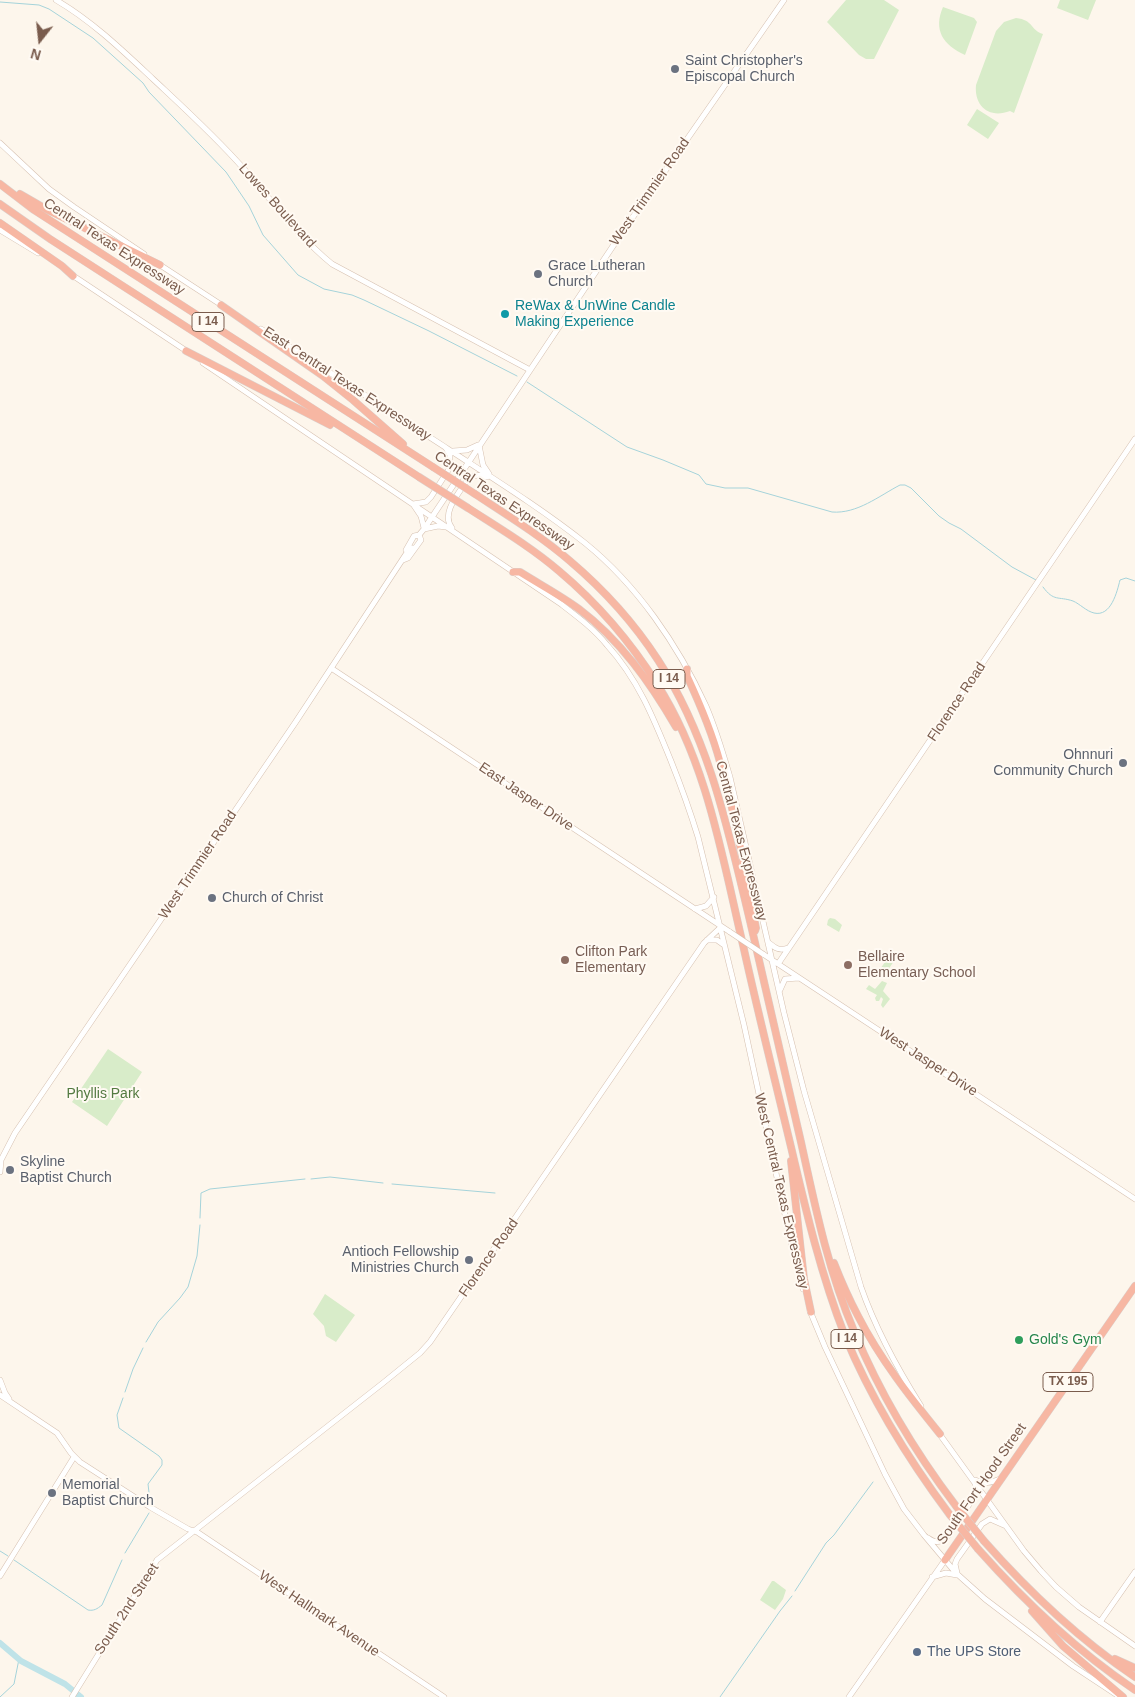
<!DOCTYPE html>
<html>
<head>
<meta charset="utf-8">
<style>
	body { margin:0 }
	#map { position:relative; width:1135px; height:1697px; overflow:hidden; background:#fdf6ec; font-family:Helvetica,sans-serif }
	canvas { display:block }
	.north { position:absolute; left:15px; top:15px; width:50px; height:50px; -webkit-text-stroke:4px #fffaf3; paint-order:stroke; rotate:196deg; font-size:14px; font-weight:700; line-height:20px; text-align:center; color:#7a5c4d }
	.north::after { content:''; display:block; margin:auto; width:18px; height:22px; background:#7a5c4d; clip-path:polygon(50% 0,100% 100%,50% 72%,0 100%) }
</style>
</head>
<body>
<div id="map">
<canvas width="1135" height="1697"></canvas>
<div class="north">N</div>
</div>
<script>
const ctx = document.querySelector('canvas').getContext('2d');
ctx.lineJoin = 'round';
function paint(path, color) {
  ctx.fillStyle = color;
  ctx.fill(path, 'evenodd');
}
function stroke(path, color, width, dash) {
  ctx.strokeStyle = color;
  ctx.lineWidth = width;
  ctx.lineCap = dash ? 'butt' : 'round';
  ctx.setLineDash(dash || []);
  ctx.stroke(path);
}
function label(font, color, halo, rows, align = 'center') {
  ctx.font = font + ' Helvetica,sans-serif';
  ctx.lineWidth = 4;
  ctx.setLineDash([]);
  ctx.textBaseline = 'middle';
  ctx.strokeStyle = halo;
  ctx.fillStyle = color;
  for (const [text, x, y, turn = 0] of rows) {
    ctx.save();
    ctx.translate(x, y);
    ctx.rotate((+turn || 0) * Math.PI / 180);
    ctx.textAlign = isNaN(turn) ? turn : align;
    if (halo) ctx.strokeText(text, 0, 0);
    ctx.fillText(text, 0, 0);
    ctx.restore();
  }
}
const green = new Path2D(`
	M 846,0 L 884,0 L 899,10 L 874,59 L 866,59 L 859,55 L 827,22 Z
	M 1060,0 L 1096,0 L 1088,20 L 1057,8 Z
	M 943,7 L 974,18 L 977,22 L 965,55 C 943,45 933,30 943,7 Z
	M 1016,18 C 1034,20 1030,30 1043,34 L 1014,113 L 1010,111 C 989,119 974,106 976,85 L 996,31 L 1004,22 Z
	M 977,109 L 999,123 L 988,139 L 967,125 Z
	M 830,918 L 835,919 L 842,925 L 839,932 L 827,925 L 828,920 Z
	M 888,958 L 894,961 L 886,973 L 880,969 Z
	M 882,981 L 887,983 L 883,991 L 890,999 L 883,1008 L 881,1005 L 883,999 L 881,997 L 879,1001 L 876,1001 L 875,998 L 877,995 L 866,989 L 869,985 L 875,989 Z
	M 108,1049 L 142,1072 L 107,1126 L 72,1102 Z
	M 325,1294 L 355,1315 L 336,1342 L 326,1336 L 324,1326 L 313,1314 Z
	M 772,1581 L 774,1581 L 786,1590 L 783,1599 L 775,1610 L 760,1600 Z`);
const stream = new Path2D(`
	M 0,2 L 39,5 L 49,9 L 93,38 L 143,83 L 149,92 L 226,172 L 249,206 L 263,235 L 298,275 L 324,289 L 352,295 L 364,300 L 429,331 L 517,376
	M 527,382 L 627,447 L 663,460 L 699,475 L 706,484 L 725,488 L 748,488 L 832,512 C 857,514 879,496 900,485 L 905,485 L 911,488 L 939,516 L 949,523 L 961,529 L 1012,567 L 1036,580
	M 1043,587 C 1054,602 1058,596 1073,601 C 1080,604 1086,611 1094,613 C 1111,617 1117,592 1120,580 L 1126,578 L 1135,581
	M 311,1179 L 330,1177 L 383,1183
	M 392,1184 L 495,1193
	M 200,1218 L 201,1193 L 210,1189 L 305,1179
	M 146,1342 L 158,1322 L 180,1298 L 188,1287 L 197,1256 L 200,1225
	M 125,1392 L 133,1369 L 143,1348
	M 123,1398 L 117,1415 L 119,1428 L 159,1456 L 162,1460 L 162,1465 L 148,1484 L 150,1501
	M 0,1551 L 8,1556
	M 125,1553 L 149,1513
	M 14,1560 L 88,1610 C 94,1611 97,1609 102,1605 L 122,1560
	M 795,1591 L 826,1543 L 834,1535 L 873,1482
	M 0,1697 L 14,1684 L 19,1659
	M 720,1697 L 780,1611 L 792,1596`);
const river = new Path2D(`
	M 0,1643 L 21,1661 L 65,1684 L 81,1697`);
const secondary = new Path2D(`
	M 56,0 C 92,21 122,50 153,79 C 184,108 216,137 244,169 C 272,201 299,237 332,264 L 530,370
	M 0,143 L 49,189 L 74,207 L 144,254
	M 0,230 L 38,253
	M 157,263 L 223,306
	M 72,275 L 188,352
	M 261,329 C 324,368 386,409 448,449 C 494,479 542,509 585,543 C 637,585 678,645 706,706 C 716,729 723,753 730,777 L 784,1013 L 804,1091 L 861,1287 C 876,1330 897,1368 921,1406
	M 203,363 L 561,604 C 578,617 594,629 607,645 C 638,679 654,719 671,761 C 681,786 690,811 698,837 L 744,1025 L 792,1247 L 803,1289
	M 479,445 L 483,465 L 489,474
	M 453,451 L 467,450 L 478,445
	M 424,528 L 421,516 L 413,504 L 426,502 L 431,497 L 449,469 L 450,455 L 446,448
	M 452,528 C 440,513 460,492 468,479 C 474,474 480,475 487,477
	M 424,529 L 438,526 L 446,527
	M 406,550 L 414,536 L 419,535 L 424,529 L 619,237 L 784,0
	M 403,560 L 408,558 L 421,540 L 419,535
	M 331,668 L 730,932
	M 695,909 L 706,906 L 714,897
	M 707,940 L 717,940 L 724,945
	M 769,943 C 775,948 779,951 788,948
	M 763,954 L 1135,1199
	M 778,964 L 1135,439
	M 780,990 L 785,979 L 799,978
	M 0,1172 L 1,1160 L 15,1133 L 295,723 L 410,548 L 415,548
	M 810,1311 L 825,1347 L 885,1474 L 904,1509 L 924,1535 L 956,1573 L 985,1599 L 1073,1666 L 1117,1695
	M 0,1380 L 5,1393 L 9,1399
	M 0,1395 L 57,1433 L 71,1453 L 80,1462 L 150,1507 L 188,1529 L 197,1532 L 444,1697
	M 938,1432 L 1024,1551 L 1041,1571 L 1056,1587 L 1079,1607 L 1135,1646
	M 975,1480 C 984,1484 991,1483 1000,1479
	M 928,1538 C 935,1543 940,1543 947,1537 L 974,1497 L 976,1492 L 975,1483
	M 957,1573 L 955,1564 L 957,1559 L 982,1524 L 990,1519 L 1006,1526
	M 0,1576 L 74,1457
	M 932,1577 L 946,1573 L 957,1575
	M 1100,1622 L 1135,1572
	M 72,1697 L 157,1560 L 383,1383 L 420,1353 L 430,1342 L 704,943 L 721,927
	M 849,1697 L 945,1560`);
const highway = new Path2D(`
	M 0,184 L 34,210 L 433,467
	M 20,194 L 46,209 L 160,265
	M 0,204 L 50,239 L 419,477
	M 0,223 L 62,266 L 73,276
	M 221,305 L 323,376 L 353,400 L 403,444
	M 186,351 L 330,425
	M 475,494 C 507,515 541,536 570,561 C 603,589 634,623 658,660 C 710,740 728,830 750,921 C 767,995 784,1068 801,1142 C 815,1206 828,1270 854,1331 C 880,1394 915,1452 956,1506
	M 468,508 C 499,528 531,547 559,571 C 597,603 630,641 657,684 C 707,762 722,856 743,945 C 758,1013 775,1080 791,1147 C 806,1211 821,1275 845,1336 C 872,1401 908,1459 950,1515
	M 513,572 L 520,572 C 539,584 560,595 579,609 C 620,640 650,682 676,727
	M 687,669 L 687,676 C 700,704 712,732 720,762 C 736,816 745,873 756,928 L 755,931
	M 791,1161 L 804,1279 L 811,1312
	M 834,1263 C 841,1281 849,1299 858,1316 C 880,1359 910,1397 940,1434
	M 984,1541 C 1029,1592 1079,1639 1135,1677
	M 978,1549 C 1025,1602 1077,1651 1135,1690
	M 945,1560 L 1135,1286
	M 1032,1611 L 1063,1646 L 1123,1697
	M 1115,1659 L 1135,1668`);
const secondaryBridge = new Path2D(`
	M 730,932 L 763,954`);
const highwayBridge = new Path2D(`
	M 433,467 L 475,494
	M 419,477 L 468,508
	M 956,1506 L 984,1541
	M 950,1515 L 978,1549`);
const markers = [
	[675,69,5,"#6b7280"],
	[538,274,5,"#6b7280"],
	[505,314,5,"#0f9aa8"],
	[1123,763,5,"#6b7280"],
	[212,898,5,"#6b7280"],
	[565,960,5,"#8d6e63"],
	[848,965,5,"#8d6e63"],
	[10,1170,5,"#6b7280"],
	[469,1260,5,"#6b7280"],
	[1019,1340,5,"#2e9e5b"],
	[52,1493,5,"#6b7280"],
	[917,1652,5,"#5c6f8a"]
];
const shields = [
	[208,322,32],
	[669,679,32],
	[847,1339,32],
	[1068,1382,50]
];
const shieldNames = [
	["I 14",208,322],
	["I 14",669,679],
	["I 14",847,1339],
	["TX 195",1068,1382]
];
const worshipNames = [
	["Saint Christopher's",685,61],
	["Episcopal Church",685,77],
	["Grace Lutheran",548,266],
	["Church",548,282],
	["Ohnnuri",1113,755,"right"],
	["Community Church",1113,771,"right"],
	["Church of Christ",222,898],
	["Skyline",20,1162],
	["Baptist Church",20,1178],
	["Antioch Fellowship",459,1252,"right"],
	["Ministries Church",459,1268,"right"],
	["Memorial",62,1485],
	["Baptist Church",62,1501]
];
const streetNames = [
	["West Trimmier Road",650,192,-55],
	["Lowes Boulevard",277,206,48],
	["Central Texas Expressway",114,247,33],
	["East Central Texas Expressway",347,384,33],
	["Central Texas Expressway",504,501,34],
	["Florence Road",957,702,-56],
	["East Jasper Drive",526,797,34],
	["Central Texas Expressway",741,841,75],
	["West Trimmier Road",198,865,-56],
	["West Jasper Drive",928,1062,33],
	["West Central Texas Expressway",781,1191,77],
	["Florence Road",489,1258,-55],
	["South Fort Hood Street",982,1484,-55],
	["South 2nd Street",127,1609,-57],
	["West Hallmark Avenue",319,1614,34]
];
const cultureNames = [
	["ReWax & UnWine Candle",515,306],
	["Making Experience",515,322]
];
const educationNames = [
	["Clifton Park",575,952],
	["Elementary",575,968],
	["Bellaire",858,957],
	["Elementary School",858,973]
];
const parkNames = [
	["Phyllis Park",103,1094]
];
const leisureNames = [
	["Gold's Gym",1029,1340]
];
const serviceNames = [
	["The UPS Store",927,1652]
];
paint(green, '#d8ecc9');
stroke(stream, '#a5d3da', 1);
stroke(river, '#bfe3e8', 6);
stroke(secondary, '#d6c0b0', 6);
stroke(highway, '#dad1cd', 8);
stroke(secondary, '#fff', 5);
stroke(highway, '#f7b7a3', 7);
stroke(secondaryBridge, '#d6c0b0', 6, []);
stroke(highwayBridge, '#dad1cd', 8, []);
stroke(secondaryBridge, '#fff', 5);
stroke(highwayBridge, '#f7b7a3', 7);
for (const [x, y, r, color] of markers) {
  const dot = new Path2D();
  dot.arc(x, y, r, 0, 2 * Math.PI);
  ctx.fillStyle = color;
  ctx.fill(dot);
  stroke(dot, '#fffaf3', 2);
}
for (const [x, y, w] of shields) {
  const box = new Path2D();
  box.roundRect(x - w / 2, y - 9.5, w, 19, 4);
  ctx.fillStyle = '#fffaf3';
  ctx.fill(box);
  stroke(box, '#7a5c4d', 1);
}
label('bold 12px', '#7a5c4d', null, shieldNames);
label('14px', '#5b616d', '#fffaf3', worshipNames, 'left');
label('14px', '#7a5c4d', '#fffaf3', streetNames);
label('14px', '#0d838f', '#fffaf3', cultureNames, 'left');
label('14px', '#785e54', '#fffaf3', educationNames, 'left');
label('14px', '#537a41', '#fffaf3', parkNames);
label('14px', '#27864d', '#fffaf3', leisureNames, 'left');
label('14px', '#4e5e75', '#fffaf3', serviceNames, 'left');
</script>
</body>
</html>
